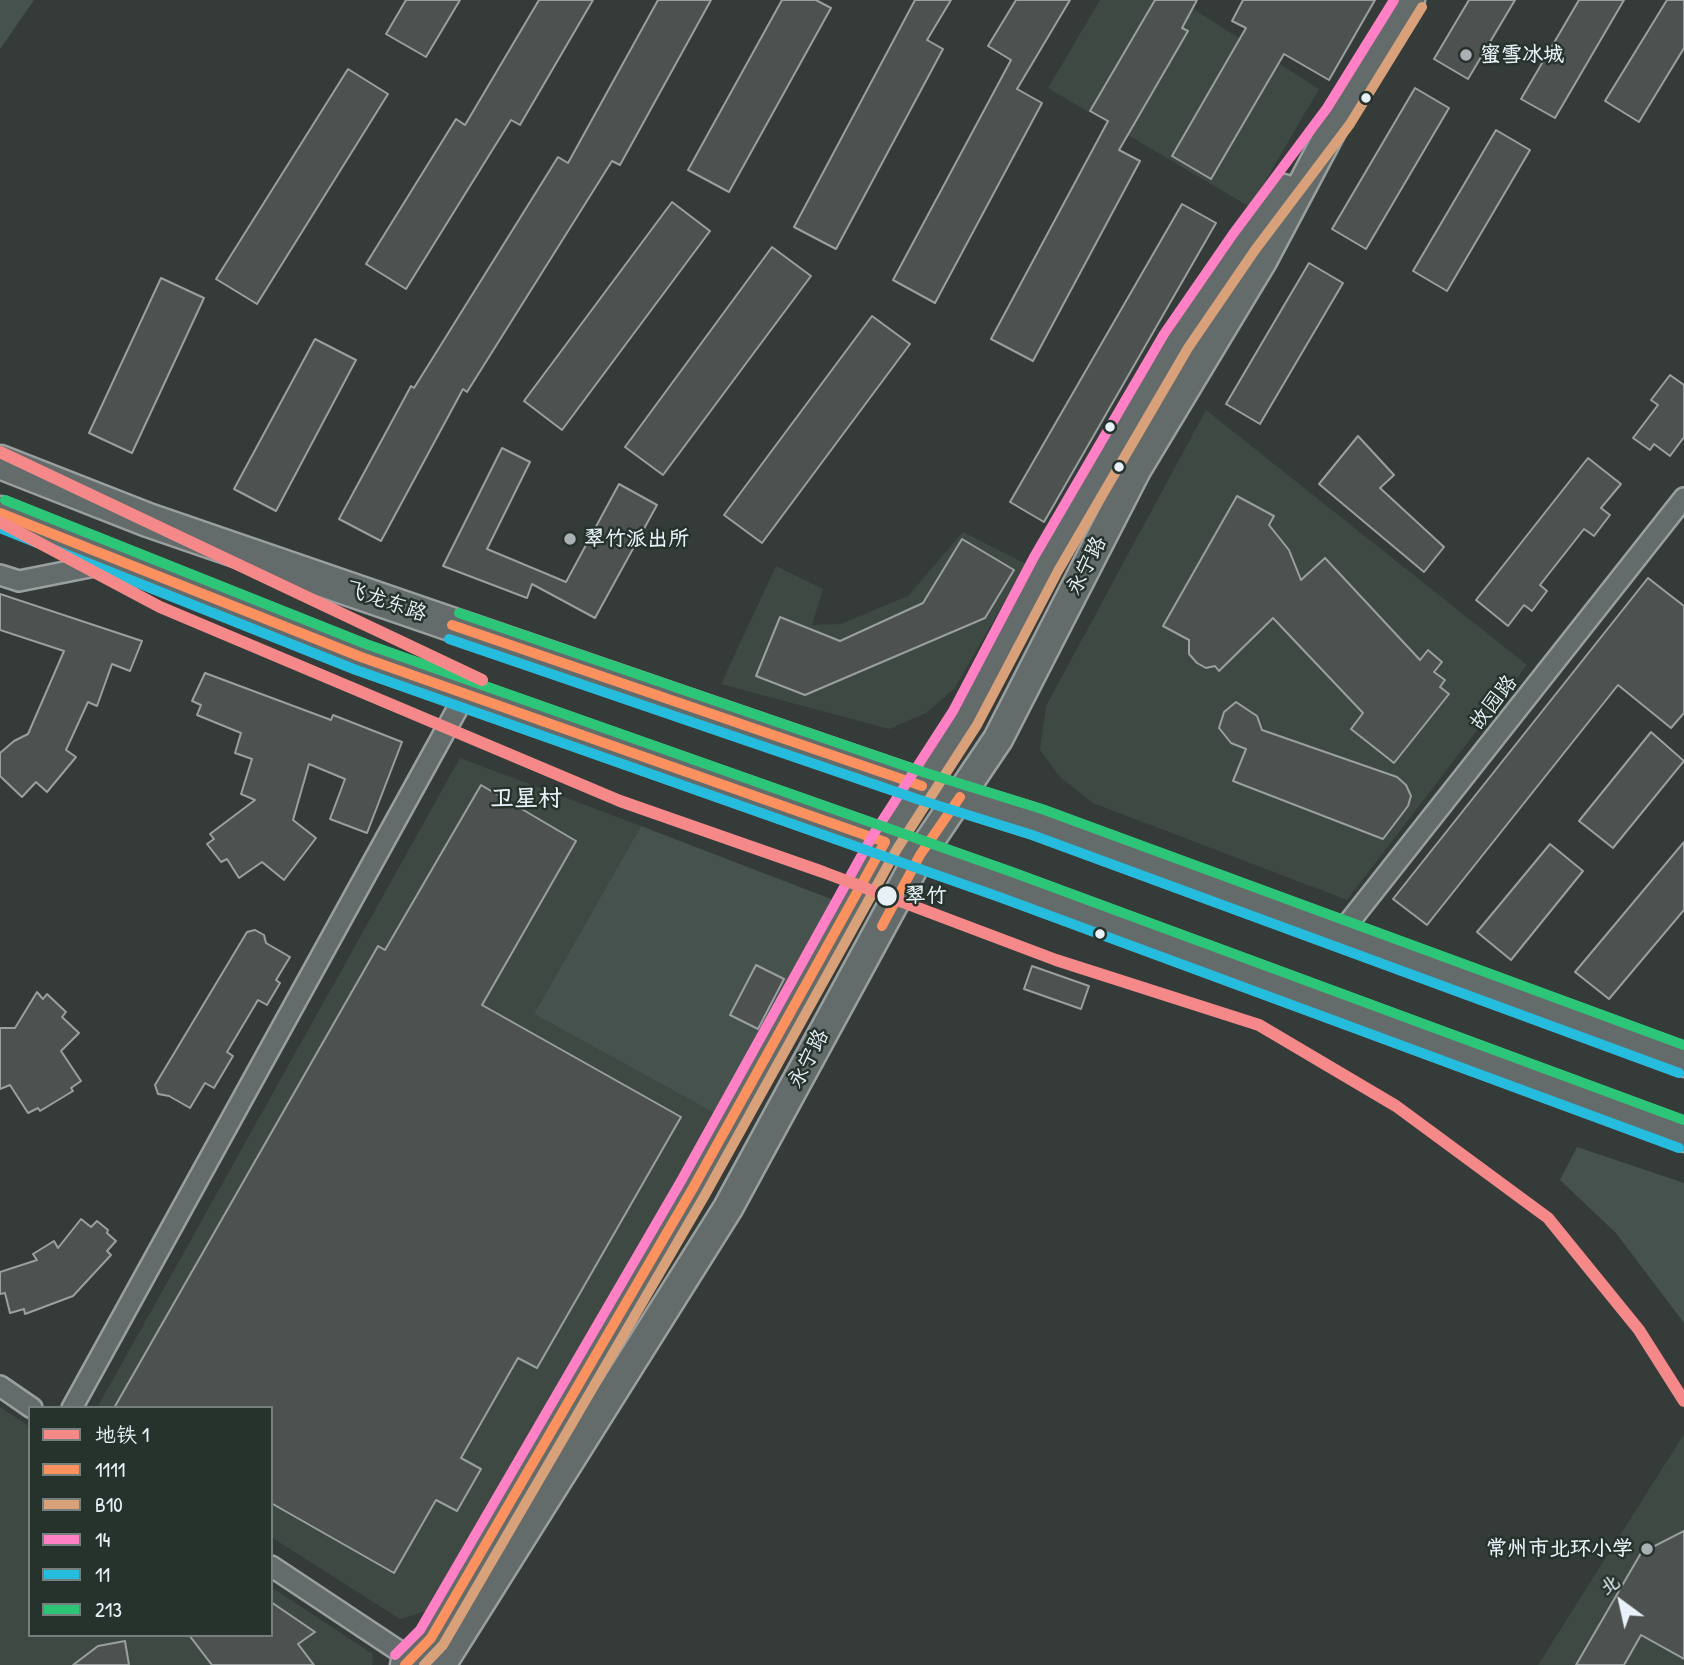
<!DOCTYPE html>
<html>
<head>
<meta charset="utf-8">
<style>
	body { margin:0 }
	#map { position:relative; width:1684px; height:1665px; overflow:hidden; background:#353b38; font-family:"Patrick Hand","LXGW WenKai TC",sans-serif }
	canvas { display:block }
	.legend { position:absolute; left:28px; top:1406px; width:245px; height:231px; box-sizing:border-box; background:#26332d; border:2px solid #747f7e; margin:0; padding:9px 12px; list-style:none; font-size:21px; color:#e8f1f8 }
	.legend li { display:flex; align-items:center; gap:14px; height:35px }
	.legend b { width:35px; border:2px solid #747f7e }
	.north { position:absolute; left:1586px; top:1567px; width:70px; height:70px; -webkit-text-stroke:5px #26332d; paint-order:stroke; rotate:327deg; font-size:19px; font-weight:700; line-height:28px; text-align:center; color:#e8f1f8 }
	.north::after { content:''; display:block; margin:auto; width:24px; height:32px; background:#e8f1f8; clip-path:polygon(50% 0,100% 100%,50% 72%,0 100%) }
</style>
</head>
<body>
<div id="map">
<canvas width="1684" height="1665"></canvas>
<ul class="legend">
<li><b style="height:9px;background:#f58989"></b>地铁 1</li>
<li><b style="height:9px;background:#fa915f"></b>1111</li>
<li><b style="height:9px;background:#d9a179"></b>B10</li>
<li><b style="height:9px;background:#ff80c5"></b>14</li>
<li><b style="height:9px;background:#26bcdd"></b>11</li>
<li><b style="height:9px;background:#2dc577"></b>213</li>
</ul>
<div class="north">北</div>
</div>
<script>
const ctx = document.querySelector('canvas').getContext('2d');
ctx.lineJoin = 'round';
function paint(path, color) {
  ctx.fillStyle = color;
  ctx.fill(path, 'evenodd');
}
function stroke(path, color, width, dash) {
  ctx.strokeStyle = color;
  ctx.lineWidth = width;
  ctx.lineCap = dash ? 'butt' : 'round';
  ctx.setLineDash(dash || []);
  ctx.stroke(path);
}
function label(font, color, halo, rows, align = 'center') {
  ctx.font = font + ' "Patrick Hand","LXGW WenKai TC",sans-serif';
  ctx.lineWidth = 5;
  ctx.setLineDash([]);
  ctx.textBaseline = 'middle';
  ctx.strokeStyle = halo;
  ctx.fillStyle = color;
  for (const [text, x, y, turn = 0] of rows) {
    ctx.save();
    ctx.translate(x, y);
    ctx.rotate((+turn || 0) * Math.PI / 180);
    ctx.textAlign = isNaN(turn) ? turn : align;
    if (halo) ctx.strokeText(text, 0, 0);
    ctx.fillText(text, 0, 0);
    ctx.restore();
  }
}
const built = new Path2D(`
	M 1100,0 L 1179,0 L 1319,89 L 1250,207 L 1048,88 Z
	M 1206,410 L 1527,665 L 1347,900 L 1093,803 L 1060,777 L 1040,750 L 1046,706 Z
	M 963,532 L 1026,564 L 955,688 L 926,713 L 889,729 L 721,684 L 776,566 L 823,589 L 812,625 L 841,624 L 908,596 Z
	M 460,758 L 641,826 L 534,1014 L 716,1114 L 430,1610 L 400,1619 L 271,1537 L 271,1408 L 97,1408 Z
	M 0,1407 L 30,1427 L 30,1635 L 271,1635 L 271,1587 L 373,1654 L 372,1665 L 0,1665 Z
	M 1684,1434 L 1684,1665 L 1538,1665 Z`);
const green = new Path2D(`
	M 0,0 L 34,0 L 0,49 Z
	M 641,826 L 831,899 L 837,915 L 716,1114 L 534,1014 Z
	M 1577,1147 L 1684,1183 L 1684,1323 L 1616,1233 L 1560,1180 Z`);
const building = new Path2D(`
	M 406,0 L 460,0 L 426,57 L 386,34 Z
	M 539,0 L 593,0 L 520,125 L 511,120 L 406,289 L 366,264 L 456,119 L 465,125 Z
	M 658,0 L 711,0 L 620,165 L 612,161 L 467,392 L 463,389 L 381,541 L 339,519 L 411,386 L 414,388 L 558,157 L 568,163 Z
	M 782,0 L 816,0 L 831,8 L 729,192 L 688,170 Z
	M 915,0 L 951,0 L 927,40 L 943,49 L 836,249 L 794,227 Z
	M 1016,0 L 1070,0 L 1017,89 L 1042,103 L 935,303 L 893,280 L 1011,60 L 988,46 Z
	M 1155,0 L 1197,0 L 1182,28 L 1188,31 L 1119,150 L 1140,161 L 1033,361 L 991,339 L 1108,121 L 1090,111 Z
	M 1243,0 L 1375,0 L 1329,80 L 1284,54 L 1211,179 L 1172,156 L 1246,28 L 1232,21 Z
	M 1469,0 L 1515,0 L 1468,79 L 1434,59 Z
	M 1579,0 L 1624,0 L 1555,118 L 1521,99 Z
	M 1667,0 L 1684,0 L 1684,48 L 1639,122 L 1605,101 Z
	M 348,69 L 388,94 L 257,304 L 216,279 Z
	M 1415,88 L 1449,108 L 1366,249 L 1332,229 Z
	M 1496,130 L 1530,150 L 1447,291 L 1413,271 Z
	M 672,202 L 710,231 L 562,430 L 524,401 Z
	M 1182,204 L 1216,223 L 1044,522 L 1010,502 Z
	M 772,247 L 811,276 L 663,475 L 625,447 Z
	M 1309,263 L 1343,283 L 1260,424 L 1226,404 Z
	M 161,278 L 204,298 L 132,453 L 89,433 Z
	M 872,316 L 910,344 L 762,543 L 724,515 Z
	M 315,339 L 356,360 L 276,511 L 234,489 Z
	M 1670,375 L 1684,385 L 1684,437 L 1670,456 L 1654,444 L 1650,450 L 1633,438 L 1658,405 L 1651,400 Z
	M 1358,436 L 1394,475 L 1380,488 L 1444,547 L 1424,572 L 1319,484 Z
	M 502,448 L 530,462 L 487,549 L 566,582 L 619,484 L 657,505 L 595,618 L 532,584 L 527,598 L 443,566 Z
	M 1588,458 L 1621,484 L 1601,508 L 1610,515 L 1594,536 L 1584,529 L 1540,585 L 1547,591 L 1532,611 L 1524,605 L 1508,626 L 1476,600 Z
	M 1237,496 L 1274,516 L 1269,525 L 1289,550 L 1301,580 L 1325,558 L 1420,660 L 1428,650 L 1442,662 L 1434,672 L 1445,680 L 1440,687 L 1449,694 L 1394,763 L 1351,729 L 1363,713 L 1273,618 L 1219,671 L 1215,666 L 1206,668 L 1197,663 L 1189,654 L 1189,640 L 1163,626 Z
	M 962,539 L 1014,570 L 985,618 L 805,695 L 756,676 L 780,617 L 840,641 L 923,603 Z
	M 1648,578 L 1684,606 L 1684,713 L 1671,728 L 1618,685 L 1427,925 L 1393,899 Z
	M 0,594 L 142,641 L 130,671 L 112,664 L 97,706 L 88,702 L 66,750 L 76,757 L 47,792 L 36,782 L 22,797 L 0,776 L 0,753 L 14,741 L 28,734 L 64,651 L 0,630 Z
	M 205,673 L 331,720 L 333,715 L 402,742 L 367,833 L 330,819 L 345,779 L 309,764 L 293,820 L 316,838 L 284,880 L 262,862 L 239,878 L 227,859 L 221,862 L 207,844 L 214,839 L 210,834 L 255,800 L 241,794 L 252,759 L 235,753 L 241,733 L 197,715 L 201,705 L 192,701 Z
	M 1236,702 L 1257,716 L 1262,730 L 1397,777 L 1406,785 L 1411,796 L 1408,806 L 1383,839 L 1233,781 L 1246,749 L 1231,743 L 1219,728 L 1224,712 Z
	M 1651,732 L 1684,761 L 1613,848 L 1579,821 Z
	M 481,785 L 576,841 L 482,1005 L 681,1117 L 537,1368 L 518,1358 L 461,1458 L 481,1469 L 457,1511 L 436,1500 L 394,1573 L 271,1503 L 271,1408 L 114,1408 L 378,946 L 385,950 Z
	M 1684,842 L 1684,910 L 1609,999 L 1575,972 Z
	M 1550,844 L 1583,871 L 1511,960 L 1477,932 Z
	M 255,930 L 264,935 L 266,943 L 290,957 L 276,980 L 280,983 L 267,1005 L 258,1000 L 227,1052 L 233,1056 L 214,1088 L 205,1083 L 190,1108 L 169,1096 L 158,1094 L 155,1085 L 247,932 Z
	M 756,965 L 784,979 L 758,1029 L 730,1015 Z
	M 1032,966 L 1089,986 L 1081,1009 L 1024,989 Z
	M 37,992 L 43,999 L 47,994 L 66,1012 L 62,1017 L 79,1033 L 61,1051 L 81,1081 L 71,1088 L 73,1091 L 40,1111 L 38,1108 L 28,1113 L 10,1085 L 0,1089 L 0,1028 L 15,1028 Z
	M 81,1219 L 91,1227 L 97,1221 L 108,1230 L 107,1233 L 116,1241 L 107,1251 L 111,1255 L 73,1296 L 25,1314 L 24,1309 L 10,1313 L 5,1293 L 0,1294 L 0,1272 L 37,1260 L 33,1254 L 54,1241 L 58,1248 Z
	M 1684,1531 L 1684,1659 L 1641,1635 L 1624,1665 L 1576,1665 L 1641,1553 Z
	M 271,1602 L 315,1632 L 298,1644 L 314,1665 L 212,1665 L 189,1635 L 271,1635 Z
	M 125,1641 L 129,1665 L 73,1665 L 98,1646 Z`);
const street = new Path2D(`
	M 0,575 L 19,581 L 115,562
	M 1339,935 L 1684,498
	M 0,1386 L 32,1408
	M 72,1408 L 465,695
	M 271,1566 L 411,1659`);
const secondary = new Path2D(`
	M 405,1665 L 431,1638 L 693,1188 L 885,842 L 965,718 L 1046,564 L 1176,341 L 1284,189
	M 441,1665 L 728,1208 L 920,855 L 998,739 L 1136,470 L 1262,261 L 1339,116 L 1410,0`);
const primary = new Path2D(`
	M 0,462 L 148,520 L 922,786 L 1037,822 L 1684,1060
	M 0,513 L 361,657 L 1007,885 L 1684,1135`);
const bus1 = new Path2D(`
	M 0,513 L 361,657 L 885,842 L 693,1188 L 431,1638 L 405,1665
	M 452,625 L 922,786
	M 882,926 L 920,855 L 960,797`);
const bus2 = new Path2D(`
	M 424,1665 L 443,1645 L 705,1195 L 897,849 L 977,725 L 1058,571 L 1188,348 L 1255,250 L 1350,124 L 1422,7`);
const bus3 = new Path2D(`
	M 395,1655 L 420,1630 L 681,1181 L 873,835 L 953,711 L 1034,557 L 1164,334 L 1233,234 L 1327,108 L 1394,0`);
const bus4 = new Path2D(`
	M 0,528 L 356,670 L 1002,898 L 1679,1148
	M 449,639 L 917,799 L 1032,835 L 1679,1073`);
const bus5 = new Path2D(`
	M 5,500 L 366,644 L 1012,872 L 1684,1120
	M 459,613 L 926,773 L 1042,809 L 1684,1045`);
const metro1 = new Path2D(`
	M 0,452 L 482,680
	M 0,522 L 160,607 L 620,801 L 823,872 L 1056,960 L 1259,1025 L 1396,1106 L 1548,1218 L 1639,1330 L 1684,1401`);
const markers = [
	[1466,55,7,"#a9b1b5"],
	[1366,98,6,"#e8f1f8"],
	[1110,427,6,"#e8f1f8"],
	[1119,467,6,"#e8f1f8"],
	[570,539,7,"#a9b1b5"],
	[887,896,11,"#e8f1f8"],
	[1100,934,6,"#e8f1f8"],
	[1647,1549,7,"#a9b1b5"]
];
const poiNames = [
	["蜜雪冰城",1480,55],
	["翠竹派出所",584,539],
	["常州市北环小学",1633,1549,"right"]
];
const streetNames = [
	["永宁路",1087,566,-63],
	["飞龙东路",386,602,19],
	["故园路",1494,703,-52],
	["永宁路",809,1059,-62]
];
const stopNames = [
	["翠竹",905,896]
];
const quarterNames = [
	["卫星村",526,800]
];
paint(built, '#3e4944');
paint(green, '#46524e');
paint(building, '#4d5250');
stroke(building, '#9a9f9f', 2);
stroke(street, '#9a9f9f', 24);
stroke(secondary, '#9a9f9f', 33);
stroke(primary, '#9a9f9f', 37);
stroke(street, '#646b6b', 19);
stroke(secondary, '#646b6b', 28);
stroke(primary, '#646b6b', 32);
stroke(bus1, '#fa915f', 10);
stroke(bus2, '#d9a179', 10);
stroke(bus3, '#ff80c5', 10);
stroke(bus4, '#26bcdd', 10);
stroke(bus5, '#2dc577', 10);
stroke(metro1, '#f58989', 12);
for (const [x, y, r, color] of markers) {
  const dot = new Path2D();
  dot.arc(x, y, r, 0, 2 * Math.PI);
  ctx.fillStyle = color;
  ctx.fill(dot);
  stroke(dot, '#26332d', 2.5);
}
label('bold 21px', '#e8f1f8', '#26332d', poiNames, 'left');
label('21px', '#e8f1f8', '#26332d', streetNames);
label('bold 21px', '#e8f1f8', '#26332d', stopNames, 'left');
label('bold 24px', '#e8f1f8', '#26332d', quarterNames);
</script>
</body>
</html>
